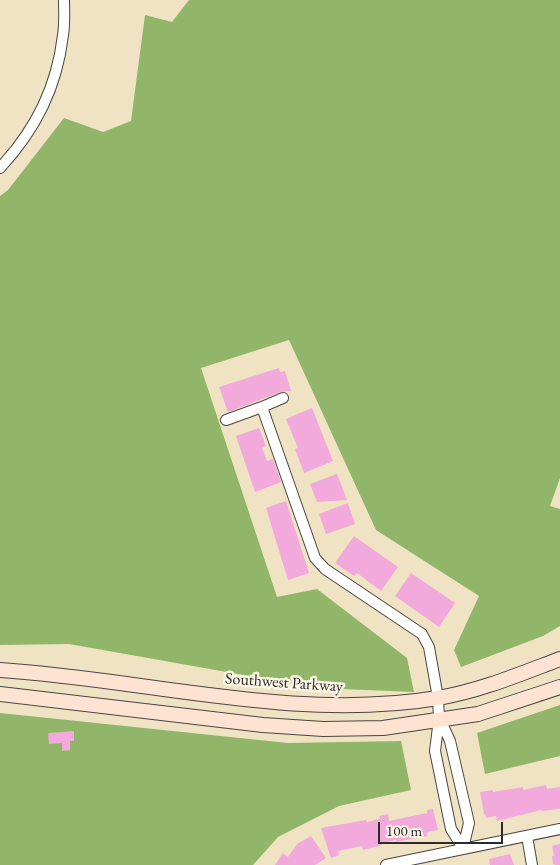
<!DOCTYPE html>
<html>
<head>
<meta charset="utf-8">
<style>
	body { margin:0 }
	#map { position:relative; width:560px; height:865px; overflow:hidden; background:#efe3c4; font-family:"EB Garamond",serif }
	canvas { display:block }
	.scale { position:absolute; left:378px; top:822px; width:125px; height:22px; box-sizing:border-box; border:2px solid #2b2b2b; border-top:0; padding-left:6px; font-size:15px; line-height:18px; white-space:nowrap; color:#2b2b2b; -webkit-text-stroke:4px #fcf5e5; paint-order:stroke }
</style>
</head>
<body>
<div id="map">
<canvas width="560" height="865"></canvas>
<div class="scale">100 m</div>
</div>
<script>
const ctx = document.querySelector('canvas').getContext('2d');
ctx.lineJoin = 'round';
function paint(path, color) {
  ctx.fillStyle = color;
  ctx.fill(path, 'evenodd');
}
function stroke(path, color, width, dash) {
  ctx.strokeStyle = color;
  ctx.lineWidth = width;
  ctx.lineCap = dash ? 'butt' : 'round';
  ctx.setLineDash(dash || []);
  ctx.stroke(path);
}
function label(font, color, halo, rows, align = 'center') {
  ctx.font = font + ' "EB Garamond",serif';
  ctx.lineWidth = 5;
  ctx.setLineDash([]);
  ctx.textBaseline = 'middle';
  ctx.strokeStyle = halo;
  ctx.fillStyle = color;
  for (const [text, x, y, turn = 0] of rows) {
    ctx.save();
    ctx.translate(x, y);
    ctx.rotate((+turn || 0) * Math.PI / 180);
    ctx.textAlign = isNaN(turn) ? turn : align;
    if (halo) ctx.strokeText(text, 0, 0);
    ctx.fillText(text, 0, 0);
    ctx.restore();
  }
}
const forest = new Path2D(`
	M 189,0 L 560,0 L 560,478 L 550,506 L 560,509 L 560,626 L 543,636 L 461,667 L 454,650 L 479,596 L 376,530 L 289,340 L 201,368 L 277,597 L 317,589 L 407,658 L 414,692 L 317,688 L 69,644 L 0,645 L 0,196 L 8,190 L 64,118 L 103,132 L 131,121 L 145,15 L 172,22 Z
	M 560,705 L 560,756 L 485,774 L 477,733 Z
	M 0,713 L 288,743 L 401,741 L 411,790 L 339,806 L 278,837 L 253,865 L 0,865 Z`);
const building = new Path2D(`
	M 279,368 L 280,372 L 285,371 L 291,391 L 280,392 L 228,412 L 219,387 Z
	M 312,408 L 333,461 L 304,473 L 295,449 L 298,448 L 286,419 Z
	M 259,428 L 266,446 L 262,448 L 267,461 L 273,459 L 281,482 L 255,492 L 236,436 Z
	M 337,474 L 347,500 L 317,502 L 310,484 Z
	M 286,501 L 309,573 L 288,580 L 266,508 Z
	M 348,503 L 355,524 L 326,534 L 319,514 Z
	M 354,536 L 398,567 L 381,591 L 357,573 L 354,576 L 335,563 Z
	M 411,573 L 455,603 L 439,627 L 395,596 Z
	M 74,731 L 74,741 L 70,741 L 70,750 L 62,751 L 62,743 L 49,744 L 48,733 Z
	M 546,785 L 547,789 L 560,787 L 560,809 L 542,811 L 541,810 L 497,821 L 496,816 L 486,818 L 485,814 L 484,814 L 480,792 L 493,790 L 493,792 L 523,787 L 523,790 Z
	M 433,809 L 438,830 L 427,832 L 427,836 L 396,842 L 396,840 L 382,843 L 382,845 L 363,850 L 362,846 L 338,851 L 339,855 L 331,858 L 321,828 L 366,820 L 367,822 L 380,819 L 379,816 L 388,814 L 389,821 L 427,813 L 427,810 Z
	M 311,836 L 326,858 L 315,865 L 275,865 L 283,853 L 288,857 L 297,844 Z
	M 560,844 L 560,865 L 556,865 L 553,864 L 552,856 L 554,856 L 552,846 Z
	M 510,854 L 514,865 L 490,865 L 489,859 Z`);
const minor = new Path2D(`
	M 0,168 C 36,129 57,87 63,35 C 65,23 64,11 64,0
	M 262,407 L 283,398
	M 226,420 L 262,407 L 315,558 L 325,569 L 422,634 L 429,647 L 438,698 L 439,719 L 435,751 L 451,829 L 463,848
	M 440,719 L 450,741 L 469,823 L 463,848
	M 527,836 L 532,865
	M 386,865 L 560,829`);
const secondary = new Path2D(`
	M 0,670 C 144,679 294,722 438,698 C 480,691 520,674 560,659
	M 0,694 L 263,725 L 323,729 L 383,728 L 478,714 L 560,687`);
const streetNames = [
	["Southwest Parkway",284,683,4]
];
paint(forest, '#92b669');
paint(building, '#f2a9db');
stroke(minor, '#484742', 12);
stroke(secondary, '#484742', 16);
stroke(minor, '#fff', 10);
stroke(secondary, '#fee3d2', 14);
label('16px', '#2b2b2b', '#fcf5e5', streetNames);
</script>
</body>
</html>
